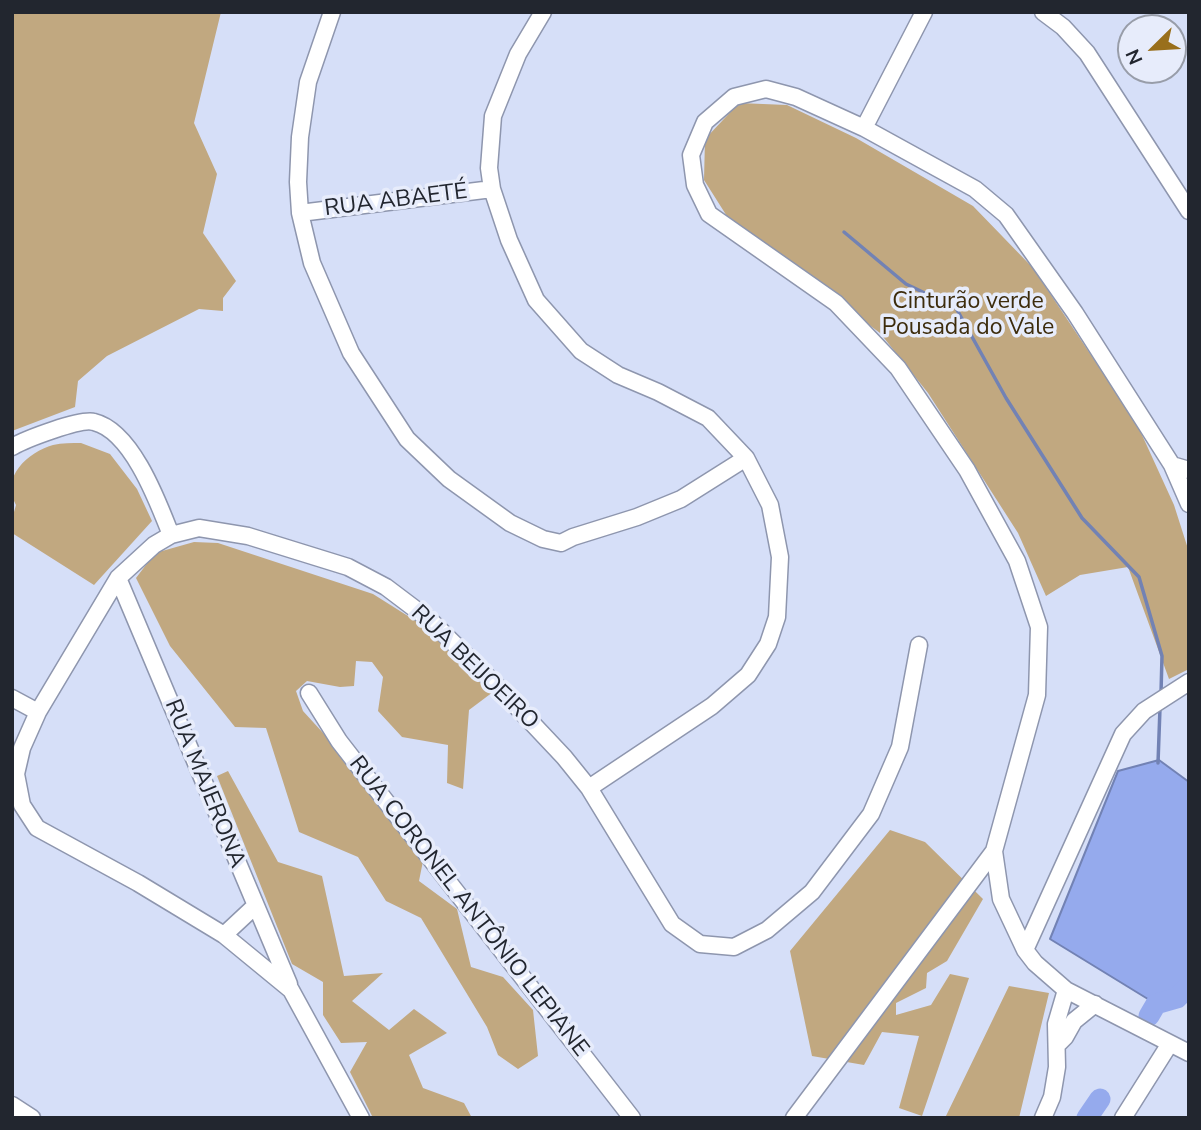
<!DOCTYPE html>
<html>
<head>
<meta charset="utf-8">
<style>
	body { margin:0 }
	#map { position:relative; width:1201px; height:1130px; overflow:hidden; background:#d6dff8; font-family:"Nunito Sans",sans-serif }
	canvas { display:block }
	.frame { position:absolute; inset:0; border:14px solid #22262f; pointer-events:none }
	.north { position:absolute; left:1117px; top:14px; width:70px; height:70px; box-sizing:border-box; background:#e7ecfb; border:2px solid #989da9; border-radius:50%; rotate:246deg; font-size:19px; font-weight:700; line-height:28px; text-align:center; color:#22262f }
	.north::after { content:''; display:block; margin:auto; width:24px; height:32px; background:#996f1c; clip-path:polygon(50% 0,100% 100%,50% 72%,0 100%) }
</style>
</head>
<body>
<div id="map">
<canvas width="1201" height="1130"></canvas>
<div class="frame"></div>
<div class="north">N</div>
</div>
<script>
const ctx = document.querySelector('canvas').getContext('2d');
ctx.lineJoin = 'round';
function paint(path, color) {
  ctx.fillStyle = color;
  ctx.fill(path, 'evenodd');
}
function stroke(path, color, width, dash) {
  ctx.strokeStyle = color;
  ctx.lineWidth = width;
  ctx.lineCap = dash ? 'butt' : 'round';
  ctx.setLineDash(dash || []);
  ctx.stroke(path);
}
function label(font, color, halo, rows, align = 'center') {
  ctx.font = font + ' "Nunito Sans",sans-serif';
  ctx.lineWidth = 7;
  ctx.setLineDash([]);
  ctx.textBaseline = 'middle';
  ctx.strokeStyle = halo;
  ctx.fillStyle = color;
  for (const [text, x, y, turn = 0] of rows) {
    ctx.save();
    ctx.translate(x, y);
    ctx.rotate((+turn || 0) * Math.PI / 180);
    ctx.textAlign = isNaN(turn) ? turn : align;
    if (halo) ctx.strokeText(text, 0, 0);
    ctx.fillText(text, 0, 0);
    ctx.restore();
  }
}
const green = new Path2D(`
	M 12,12 L 221,12 L 194,123 L 217,174 L 203,233 L 236,281 L 223,298 L 223,311 L 199,309 L 107,356 L 78,381 L 75,407 L 12,431 Z
	M 739,103 L 787,105 L 856,138 L 973,206 L 1033,268 L 1137,424 L 1174,505 L 1189,552 L 1189,669 L 1169,679 L 1128,567 L 1080,575 L 1046,596 L 1018,533 L 928,393 L 880,333 L 730,221 L 704,180 L 705,139 Z
	M 81,443 L 110,454 L 137,489 L 152,521 L 94,585 L 12,533 L 12,519 L 16,505 C 0,477 28,452 53,445 C 62,443 72,443 81,443 Z
	M 194,542 L 218,543 L 373,594 L 427,628 L 493,692 L 469,710 L 463,789 L 447,783 L 448,745 L 402,737 L 378,711 L 383,677 L 372,662 L 356,661 L 354,686 L 340,687 L 307,681 L 296,691 L 303,711 L 368,782 L 423,861 L 419,881 L 457,909 L 471,967 L 503,977 L 533,1010 L 538,1056 L 518,1069 L 498,1055 L 487,1027 L 421,918 L 386,901 L 358,857 L 299,832 L 266,728 L 235,727 L 170,646 L 136,578 L 155,553 Z
	M 228,771 L 278,862 L 322,876 L 344,976 L 383,973 L 352,1001 L 389,1030 L 414,1009 L 447,1033 L 409,1055 L 423,1088 L 464,1103 L 472,1118 L 373,1118 L 350,1072 L 367,1042 L 341,1043 L 323,1015 L 323,982 L 292,964 L 217,776 Z
	M 890,830 L 925,842 L 983,899 L 947,961 L 927,973 L 926,988 L 896,1003 L 896,1015 L 931,1005 L 950,974 L 969,978 L 922,1116 L 899,1108 L 919,1036 L 882,1032 L 864,1065 L 812,1056 L 790,951 Z
	M 1009,986 L 1049,993 L 1019,1118 L 945,1118 Z`);
const water = new Path2D(`
	M 1159,760 L 1189,782 L 1189,986 L 1177,998 L 1156,1004 L 1050,939 L 1118,771 Z`);
const stream = new Path2D(`
	M 844,232 L 906,284 L 956,308 L 1006,398 L 1082,518 L 1139,577 L 1162,656 L 1161,693
	M 1158,763 L 1160,708`);
const river = new Path2D(`
	M 1149,1016 L 1156,1004 L 1177,998 L 1189,986
	M 1087,1118 L 1100,1099`);
const minor = new Path2D(`
	M 332,12 L 308,82 L 300,137 L 298,182 L 300,213 L 312,263 L 351,353 L 407,439 L 449,479 L 510,523 L 543,539 L 561,543 L 573,537 L 637,517 L 681,499 L 746,458
	M 543,12 L 518,54 L 493,116 L 489,168 L 492,189 L 509,240 L 536,300 L 581,351 L 618,375 L 658,392 L 708,418 L 746,458 L 770,505 L 780,557 L 777,617 L 768,644 L 748,675 L 712,706 L 589,788
	M 1043,12 L 1063,27 L 1087,53 L 1189,211
	M 864,128 L 924,12
	M 300,213 L 492,189
	M 12,447 C 26,439 81,418 94,422 C 132,431 158,502 171,535
	M 1172,465 L 1189,504
	M 1189,470 L 1172,465 L 1075,313 L 1006,215 L 975,189 L 864,128 L 796,97 L 766,89 L 734,97 L 705,122 L 691,155 L 695,185 L 709,214 L 836,303 L 898,368 L 967,470 L 1017,561 L 1039,627 L 1037,695 L 994,851 L 1001,899 L 1025,950 L 1035,963 L 1066,990 L 1189,1053
	M 118,578 L 289,984
	M 309,693 L 339,741 L 632,1118
	M 12,698 L 38,712
	M 224,935 L 254,907
	M 1025,950 L 1123,734 L 1144,711 L 1189,682
	M 1057,1045 L 1065,1037 L 1074,1021 L 1095,1004
	M 12,1105 L 32,1118
	M 361,1118 L 291,990 L 224,935 L 138,883 L 37,828 L 22,805 L 16,774 L 22,748 L 38,712 L 118,578 L 154,545 L 171,535 L 199,528 L 248,536 L 348,567 L 386,587 L 431,621 L 498,687 L 564,757 L 589,788 L 672,924 L 700,944 L 734,947 L 767,930 L 812,892 L 871,814 L 900,747 L 919,645
	M 794,1118 L 994,851
	M 1043,1118 L 1052,1097 L 1057,1067 L 1056,1024 L 1066,990
	M 1123,1118 L 1169,1045`);
const streetNames = [
	["RUA ABAETÉ",396,201,-7],
	["RUA BEIJOEIRO",474,668,44],
	["RUA MAJERONA",204,784,68],
	["RUA CORONEL ANTÔNIO LEPIANE",468,907,52]
];
const parkNames = [
	["Cinturão verde",968,302],
	["Pousada do Vale",968,328]
];
paint(green, '#c1a880');
paint(water, '#95aaed');
stroke(water, '#7282b4', 2);
stroke(stream, '#7282b4', 3.5);
stroke(river, '#95aaed', 21);
stroke(minor, '#8e96ae', 19);
stroke(minor, '#fff', 16);
label('23px', '#22262f', '#e7ecfb', streetNames);
label('23px', '#3d2c0c', '#e7ecfb', parkNames);
</script>
</body>
</html>
